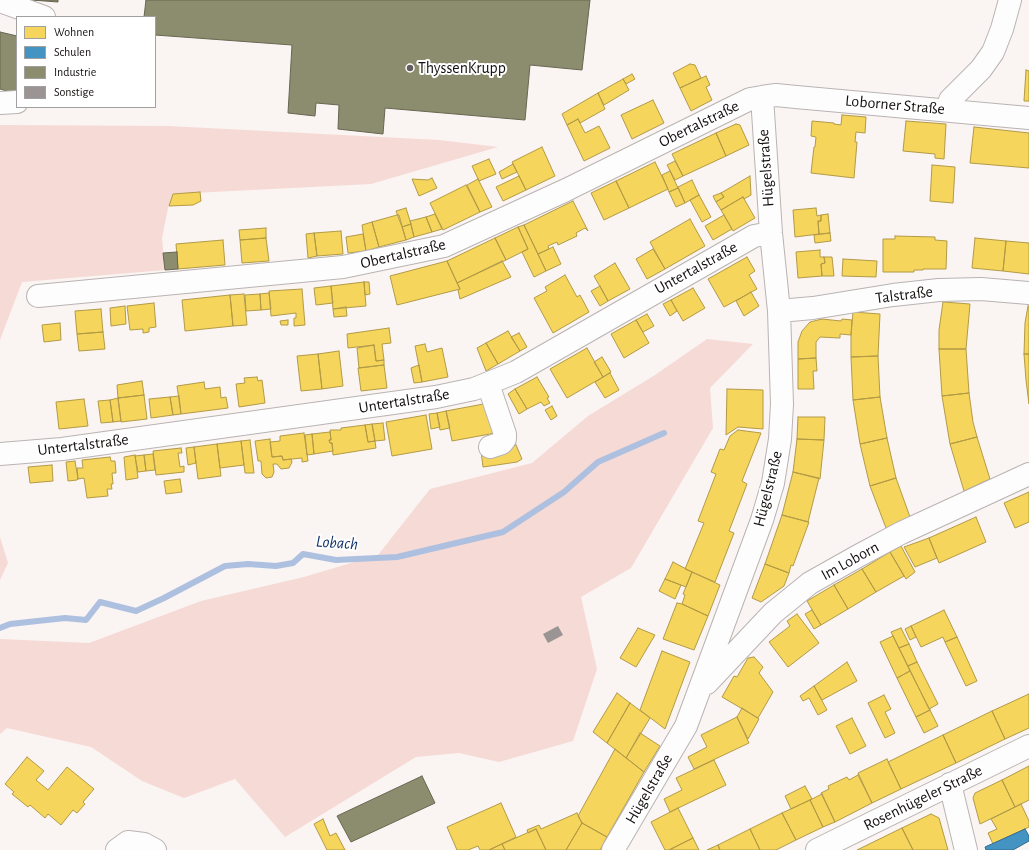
<!DOCTYPE html>
<meta charset="utf-8">
<style>
body{margin:0}
#map{position:relative;width:1029px;height:850px;overflow:hidden;background:#faf4f3;font-family:"Alegreya Sans",sans-serif}
canvas{display:block}
.legend{position:absolute;left:16px;top:16px;width:140px;height:92px;box-sizing:border-box;background:#fff;border:1px solid #a19f9f;margin:0;padding:5px 7px;list-style:none;font-size:12px;color:#130f0e}
.legend li{display:flex;align-items:center;gap:8px;height:20px}
.legend b{width:20px;border:1px solid #a19f9f}
</style>
<div id="map">
<canvas width="1029" height="850"></canvas>
<ul class="legend">
<li><b style="height:11px;background:#f6d55c"></b>Wohnen</li>
<li><b style="height:11px;background:#4393c3"></b>Schulen</li>
<li><b style="height:11px;background:#8c8c6e"></b>Industrie</li>
<li><b style="height:11px;background:#9a9594"></b>Sonstige</li>
</ul>
</div>
<script>
const ctx = document.querySelector('canvas').getContext('2d');
ctx.lineJoin = 'round';
function paint(path, color) {
  ctx.fillStyle = color;
  ctx.fill(path, 'evenodd');
}
function poly(rows) {
  const path = new Path2D();
  for (const r of rows) {
    path.moveTo(r[0], r[1]);
    for (let i = 2; i < r.length; i += 2) path.lineTo(r[i], r[i + 1]);
  }
  return path;
}
function trace(path, color, width, dash) {
  ctx.strokeStyle = color;
  ctx.lineWidth = width;
  ctx.lineCap = dash ? 'butt' : 'round';
  ctx.setLineDash(dash || []);
  ctx.stroke(path);
}
function drawText(font, color, halo, rows, align = 'center') {
  ctx.font = font + ' "Alegreya Sans",sans-serif';
  ctx.lineWidth = 4;
  ctx.setLineDash([]);
  ctx.textBaseline = 'middle';
  ctx.strokeStyle = halo;
  ctx.fillStyle = color;
  for (const [text, x, y, turn = 0] of rows) {
    ctx.save();
    ctx.translate(x, y);
    ctx.rotate((+turn || 0) * Math.PI / 180);
    ctx.textAlign = isNaN(turn) ? turn : align;
    if (halo) ctx.strokeText(text, 0, 0);
    ctx.fillText(text, 0, 0);
    ctx.restore();
  }
}
paint(poly([
 [0,125,168,126,439,140,498,147,371,184,173,194,168,208,162,238,165,270,22,282,0,340],
 [707,339,753,344,710,388,713,428,631,568,581,597,597,669,573,741,499,762,459,753,416,757,285,837,235,779,184,798,142,781,91,747,7,728,0,734,0,639,89,643,201,601,304,577,378,555,430,489,532,463,588,416,655,375],
 [0,537,8,563,0,580]
]), '#f6dad5');
const homes = poly([
 [690,64,695,65,701,78,680,88,673,73,690,64],
 [1026,70,1029,71,1029,101,1024,101,1026,70],
 [632,74,635,79,626,84,623,79,632,74],
 [706,76,710,85,706,87,712,100,691,111,680,88,706,76],
 [623,79,629,90,604,105,598,93,623,79],
 [598,93,605,109,580,123,578,119,567,125,562,114,598,93],
 [653,100,664,123,632,139,621,115,653,100],
 [842,115,866,117,865,133,856,132,855,142,857,142,854,178,811,173,814,147,815,147,816,137,811,136,812,121,834,123,834,124,841,125,842,115],
 [578,119,585,133,599,126,610,148,584,161,567,125,578,119],
 [906,121,946,124,944,159,935,158,935,154,903,151,906,121],
 [736,124,740,125,749,145,726,156,716,133,736,124],
 [974,127,1029,133,1029,168,970,163,974,127],
 [716,133,726,156,683,176,672,154,716,133],
 [542,147,555,176,526,190,512,162,542,147],
 [489,159,496,174,479,181,472,166,489,159],
 [675,161,683,176,675,180,667,165,675,161],
 [655,162,668,189,629,208,616,181,655,162],
 [513,164,517,172,502,179,499,172,513,164],
 [932,165,955,167,953,203,930,201,932,165],
 [670,171,678,188,669,192,662,175,670,171],
 [519,176,526,190,503,201,496,187,519,176],
 [750,176,751,195,744,199,743,197,721,210,716,202,724,197,721,193,750,176],
 [432,178,437,188,419,196,412,179,428,180,432,178],
 [478,179,492,207,480,212,467,185,478,179],
 [692,180,699,195,685,203,678,187,692,180],
 [616,181,629,208,604,220,591,193,616,181],
 [466,185,480,212,443,230,430,203,466,185],
 [678,188,685,203,676,207,669,192,678,188],
 [200,192,201,201,193,205,169,206,173,194,200,192],
 [721,193,724,197,716,202,713,196,721,193],
 [699,195,711,217,702,222,690,200,699,195],
 [743,197,755,218,733,231,721,210,743,197],
 [573,201,588,231,585,228,576,233,577,236,558,245,557,242,548,246,549,249,538,254,524,225,573,201],
 [406,208,411,224,402,227,396,211,406,208],
 [816,208,817,216,821,215,821,221,818,221,819,234,795,237,793,210,816,208],
 [435,214,442,229,432,232,426,217,435,214],
 [828,214,830,233,819,234,818,221,821,221,821,215,828,214],
 [397,215,399,215,406,240,379,247,372,222,397,215],
 [724,215,732,229,713,240,705,226,724,215],
 [426,217,432,232,414,237,410,221,426,217],
 [690,219,705,246,665,269,650,242,690,219],
 [372,222,379,247,366,251,362,225,372,222],
 [411,224,414,237,406,240,402,227,411,224],
 [524,225,546,271,534,277,522,252,528,249,518,227,524,225],
 [518,227,528,249,506,260,495,238,518,227],
 [266,228,266,238,240,240,239,230,266,228],
 [341,231,343,254,317,256,314,233,341,231],
 [314,233,317,256,308,258,306,234,314,233],
 [830,233,831,241,815,243,814,235,830,233],
 [363,234,366,251,348,253,346,237,363,234],
 [895,236,935,237,935,240,947,241,946,269,923,269,923,270,914,270,914,272,883,272,883,239,895,239,895,236],
 [266,238,269,261,242,263,240,240,266,238],
 [495,238,506,260,457,283,447,261,495,238],
 [975,238,1006,241,1003,271,972,268,975,238],
 [223,240,225,265,178,269,176,244,223,240],
 [1006,241,1029,243,1029,274,1003,271,1006,241],
 [553,247,561,264,546,271,538,254,553,247],
 [653,249,665,269,647,279,636,259,653,249],
 [820,250,820,257,824,257,825,263,821,264,822,276,798,278,796,252,820,250],
 [747,257,755,271,749,275,757,289,724,307,708,279,747,257],
 [824,257,832,257,834,276,822,276,821,264,825,263,824,257],
 [843,259,877,261,876,277,842,276,843,259],
 [447,261,460,289,397,305,390,276,447,261],
 [502,261,511,277,460,299,458,290,460,289,457,283,502,261],
 [615,263,630,289,608,301,594,276,615,263],
 [565,275,577,297,580,295,589,312,553,333,534,298,547,291,545,287,565,275],
 [364,282,369,282,370,294,365,295,364,282],
 [364,282,366,306,333,309,331,286,364,282],
 [331,286,333,303,316,305,314,288,331,286],
 [600,286,608,301,600,306,591,291,600,286],
 [693,288,705,308,683,321,671,300,693,288],
 [302,289,305,325,294,326,294,318,296,318,296,313,271,316,269,291,302,289],
 [751,292,759,306,744,316,736,301,751,292],
 [269,293,271,309,261,310,260,294,269,293],
 [244,294,247,325,233,326,230,295,244,294],
 [260,294,261,310,246,311,245,295,260,294],
 [230,295,233,326,185,331,182,300,230,295],
 [671,300,677,311,670,316,663,304,671,300],
 [943,302,970,304,966,349,939,349,939,330,943,302],
 [154,303,156,327,149,328,149,332,143,333,143,329,130,330,127,306,154,303],
 [125,306,126,324,111,326,110,308,125,306],
 [1028,306,1029,306,1029,354,1024,354,1025,323,1028,306],
 [346,307,347,316,334,317,333,309,346,307],
 [101,309,103,332,77,334,75,311,101,309],
 [853,312,880,314,878,356,851,357,851,335,853,312],
 [647,314,654,326,643,332,636,320,647,314],
 [822,319,841,321,842,319,852,320,851,335,840,334,840,338,820,337,816,342,816,358,798,359,798,342,802,331,810,322,822,319],
 [288,320,288,325,281,325,280,321,288,320],
 [636,320,649,343,624,358,611,334,636,320],
 [60,323,61,340,44,342,42,325,60,323],
 [389,328,391,343,382,344,384,360,376,361,374,345,348,348,347,334,389,328],
 [508,331,520,351,498,364,486,343,508,331],
 [103,332,105,349,79,351,77,334,103,332],
 [519,333,527,347,520,351,511,337,519,333],
 [486,343,498,364,486,371,477,348,486,343],
 [425,344,427,352,442,348,448,377,422,382,415,346,425,344],
 [374,345,376,361,384,360,384,365,359,368,357,348,374,345],
 [587,348,603,377,567,398,550,369,587,348],
 [939,349,966,349,969,393,942,396,939,349],
 [339,351,343,386,322,389,318,354,339,351],
 [318,354,322,389,301,391,297,356,318,354],
 [1024,354,1029,354,1029,404,1026,380,1024,354],
 [878,356,880,397,853,400,851,357,878,356],
 [602,357,611,372,603,377,594,362,602,357],
 [816,358,817,371,813,371,814,389,798,389,798,359,816,358],
 [384,365,387,388,361,391,358,368,384,365],
 [419,365,422,382,414,383,411,368,419,365],
 [610,373,619,390,605,398,595,382,610,373],
 [257,377,258,381,262,380,265,403,239,407,236,384,245,383,244,378,257,377],
 [537,377,549,397,547,398,550,403,544,406,541,402,527,409,515,389,537,377],
 [142,381,144,395,118,398,117,385,142,381],
 [204,382,205,389,220,387,221,398,226,397,228,408,181,414,177,386,204,382],
 [515,389,527,409,519,414,508,394,515,389],
 [727,389,763,390,763,429,738,427,726,435,727,389],
 [969,393,973,422,977,437,950,444,942,396,969,393],
 [144,395,147,419,121,422,118,398,144,395],
 [179,396,181,414,173,415,170,397,179,396],
 [170,397,173,415,151,418,149,399,170,397],
 [880,397,887,438,860,444,853,400,880,397],
 [118,398,121,421,113,422,110,400,118,398],
 [84,399,88,426,59,429,56,402,84,399],
 [110,400,113,422,101,423,98,401,110,400],
 [489,403,501,432,452,441,446,411,489,403],
 [552,406,557,416,551,420,545,410,552,406],
 [446,411,450,428,440,430,437,413,446,411],
 [437,413,440,427,431,429,429,414,437,413],
 [426,415,432,449,392,456,386,422,426,415],
 [798,417,825,417,824,440,797,439,798,417],
 [383,423,385,440,375,441,372,424,383,423],
 [372,424,375,441,368,442,365,425,372,424],
 [365,425,368,442,375,441,376,448,333,455,332,443,330,443,329,440,331,440,330,430,341,430,341,428,365,425],
 [738,430,761,433,742,481,747,484,729,531,734,533,715,582,685,569,704,523,698,521,716,474,711,472,720,449,724,450,730,436,738,430],
 [330,432,331,440,329,440,330,443,332,443,333,451,314,454,312,434,330,432],
 [304,433,308,461,302,462,302,458,283,460,282,456,272,457,270,442,280,441,280,436,304,433],
 [312,434,314,454,307,455,305,435,312,434],
 [977,437,990,479,964,491,950,444,977,437],
 [887,438,896,478,870,486,860,444,887,438],
 [270,439,272,457,282,456,283,460,291,459,292,462,289,468,281,469,277,464,273,464,274,472,272,477,266,478,262,474,261,461,258,461,255,441,270,439],
 [797,439,824,440,820,479,793,472,797,439],
 [250,440,254,473,245,473,241,441,250,440],
 [241,441,244,465,220,468,217,444,241,441],
 [217,444,221,476,198,479,194,447,217,444],
 [516,445,522,459,517,462,483,467,481,451,516,445],
 [194,447,196,463,188,465,186,448,194,447],
 [181,448,182,453,178,453,180,467,184,466,184,472,156,475,153,451,181,448],
 [153,454,155,470,146,471,144,455,153,454],
 [135,455,138,478,126,480,124,457,135,455],
 [144,455,146,471,138,472,135,456,144,455],
 [110,457,111,461,115,461,116,473,112,473,113,484,111,484,112,489,107,489,108,496,87,498,84,478,78,479,77,468,83,468,82,460,110,457],
 [75,461,78,479,77,480,68,481,66,462,75,461],
 [52,465,53,481,30,483,28,467,52,465],
 [793,472,819,478,808,522,782,515,793,472],
 [896,478,910,517,886,528,870,486,896,478],
 [180,479,182,492,166,494,164,481,180,479],
 [1029,492,1029,522,1015,528,1004,503,1029,492],
 [782,515,809,522,793,566,791,565,789,573,765,564,782,515],
 [976,517,986,542,939,563,929,538,976,517],
 [929,538,937,558,915,567,904,547,929,538],
 [901,546,915,572,906,579,890,552,901,546],
 [890,552,904,576,876,592,862,569,890,552],
 [673,562,692,572,686,587,665,579,673,562],
 [765,564,789,573,784,586,761,602,752,598,765,564],
 [862,569,876,592,848,609,834,585,862,569],
 [692,572,720,585,708,616,682,604,685,595,683,594,692,572],
 [665,579,681,585,675,599,659,591,665,579],
 [834,585,848,609,821,625,807,601,834,585],
 [677,603,682,604,708,616,694,650,663,639,677,603],
 [812,610,821,625,814,629,805,614,812,610],
 [944,610,957,637,945,642,943,637,921,647,911,626,944,610],
 [797,614,819,643,788,667,769,642,790,626,787,621,797,614],
 [911,626,916,637,910,640,905,629,911,626],
 [638,628,655,635,636,667,620,658,638,628],
 [901,628,909,644,899,648,891,632,901,628],
 [893,636,910,671,897,678,880,642,893,636],
 [957,637,977,681,966,686,945,642,957,637],
 [909,644,917,662,908,666,899,648,909,644],
 [662,651,690,662,665,729,640,710,662,651],
 [754,657,763,667,759,673,773,692,758,718,722,697,734,676,737,677,748,658,754,657],
 [847,662,857,681,822,700,814,686,847,662],
 [917,662,938,704,929,709,908,666,917,662],
 [910,671,930,710,916,717,897,678,910,671],
 [814,686,827,710,818,715,809,698,803,701,800,696,814,686],
 [617,693,630,703,607,743,593,732,617,693],
 [1029,694,1029,728,1005,739,992,711,1029,694],
 [884,695,891,709,885,712,895,733,885,738,868,703,884,695],
 [630,703,650,718,626,758,607,743,630,703],
 [742,708,759,719,748,739,737,717,742,708],
 [930,710,938,726,924,733,916,717,930,710],
 [992,711,1005,739,956,763,943,735,992,711],
 [737,717,749,743,694,769,688,757,707,747,701,735,737,717],
 [852,718,866,746,850,754,836,726,852,718],
 [640,733,660,746,644,772,626,758,640,733],
 [943,735,956,763,901,789,888,762,943,735],
 [615,749,644,772,607,837,582,823,578,816,615,749],
 [27,757,44,771,36,780,48,790,67,767,94,789,83,802,85,804,77,813,73,810,61,825,48,814,45,818,30,805,28,807,12,794,14,792,5,784,27,757],
 [887,759,901,789,872,803,858,773,887,759],
 [714,760,726,785,670,812,664,799,682,790,676,778,714,760],
 [1029,766,1029,800,1015,807,1002,780,1029,766],
 [858,775,872,803,835,822,821,793,829,789,828,786,847,777,849,780,858,775],
 [1002,780,1015,807,980,824,973,798,975,793,1002,780],
 [805,786,812,799,791,809,785,796,805,786],
 [822,794,835,822,823,827,810,800,822,794],
 [810,800,823,827,796,840,782,813,810,800],
 [501,803,516,837,489,850,480,850,478,846,468,850,457,850,447,827,501,803],
 [1021,804,1029,821,1029,827,993,844,988,833,997,829,991,819,1021,804],
 [678,808,693,838,669,850,665,850,651,822,678,808],
 [577,813,582,823,566,850,546,850,536,829,528,833,527,830,539,825,541,829,577,813],
 [782,813,796,840,776,850,760,850,750,829,782,813],
 [931,814,939,818,948,850,913,850,902,828,931,814],
 [323,819,330,836,336,833,345,850,327,850,314,824,323,819],
 [582,823,607,837,600,850,566,850,582,823],
 [902,828,913,850,857,850,902,828],
 [536,829,546,850,505,850,502,844,536,829],
 [750,829,760,850,720,850,718,845,750,829],
 [693,838,699,850,669,850,693,838],
 [502,844,505,850,489,850,502,844],
 [718,845,720,850,707,850,718,845]
]);
paint(homes, '#f6d55c');
trace(homes, '#b29a45', 1);
const schools = poly([
 [1025,829,1029,836,1029,841,1013,850,986,850,985,847,1025,829]
]);
paint(schools, '#4393c3');
trace(schools, '#356b8d', 1);
const industry = poly([
 [32,0,58,0,58,2,32,0],
 [146,0,590,0,582,70,530,65,525,120,385,108,383,134,338,129,339,105,316,103,315,116,288,113,292,45,155,35,155,17,144,17,146,0],
 [0,32,17,36,17,94,0,89,0,32],
 [177,252,178,269,165,270,163,253,177,252],
 [422,776,435,803,351,842,337,816,422,776]
]);
paint(industry, '#8c8c6e');
trace(industry, '#686651', 1);
trace(poly([
 [0,628,10,624,65,618,86,620,100,602,136,611,164,598,225,566,248,564,276,566,293,563,303,554,336,560,397,557,503,532,564,492,598,462,664,433]
]), '#aec0df', 6);
paint(poly([
 [558,626,563,635,548,643,543,634]
]), '#9a9594');
const minor = poly([
 [0,1,44,17],
 [0,103,17,102],
 [948,110,950,100,981,69,993,52,1002,29,1010,0],
 [38,296,343,267,444,246,566,190,750,99,762,97,776,95,796,97,1029,118],
 [779,311,813,308,893,295,939,290,981,289,1029,293],
 [488,384,505,434,505,439,502,443,490,447],
 [0,454,62,449,436,397,474,389,516,372,754,236,771,233],
 [707,683,773,613,810,583,858,556,901,533,1029,474],
 [950,784,966,850],
 [117,850,128,842,144,844,155,850],
 [613,850,686,726,762,520,773,483,780,439,782,404,779,311,771,233,762,97],
 [817,850,1029,746]
]);
trace(minor, '#b9b4b3', 24);
trace(minor, '#fefdfd', 22);
for (const [x, y, r, color] of [
 [410,68,4,"#645f5e"]
]) {
  const dot = new Path2D();
  dot.arc(x, y, r, 0, 2 * Math.PI);
  ctx.fillStyle = color;
  ctx.fill(dot);
  trace(dot, '#fff', 1.5);
}
drawText('16px', '#130f0e', '#fff', [
 ["ThyssenKrupp",418,68]
], 'left');
drawText('16px', '#130f0e', '#fff', [
 ["Loborner Straße",895,105,5],
 ["Obertalstraße",699,124,-26],
 ["Hügelstraße",766,168,-94],
 ["Obertalstraße",403,254,-13],
 ["Untertalstraße",696,268,-29],
 ["Talstraße",904,295,-7],
 ["Untertalstraße",404,401,-9],
 ["Untertalstraße",83,445,-7],
 ["Hügelstraße",768,489,-76],
 ["Im Loborn",850,561,-29],
 ["Hügelstraße",649,789,-60],
 ["Rosenhügeler Straße",923,798,-26]
]);
drawText('italic 17px', '#16366d', '#fff', [
 ["Lobach",337,543,4]
]);
</script>
